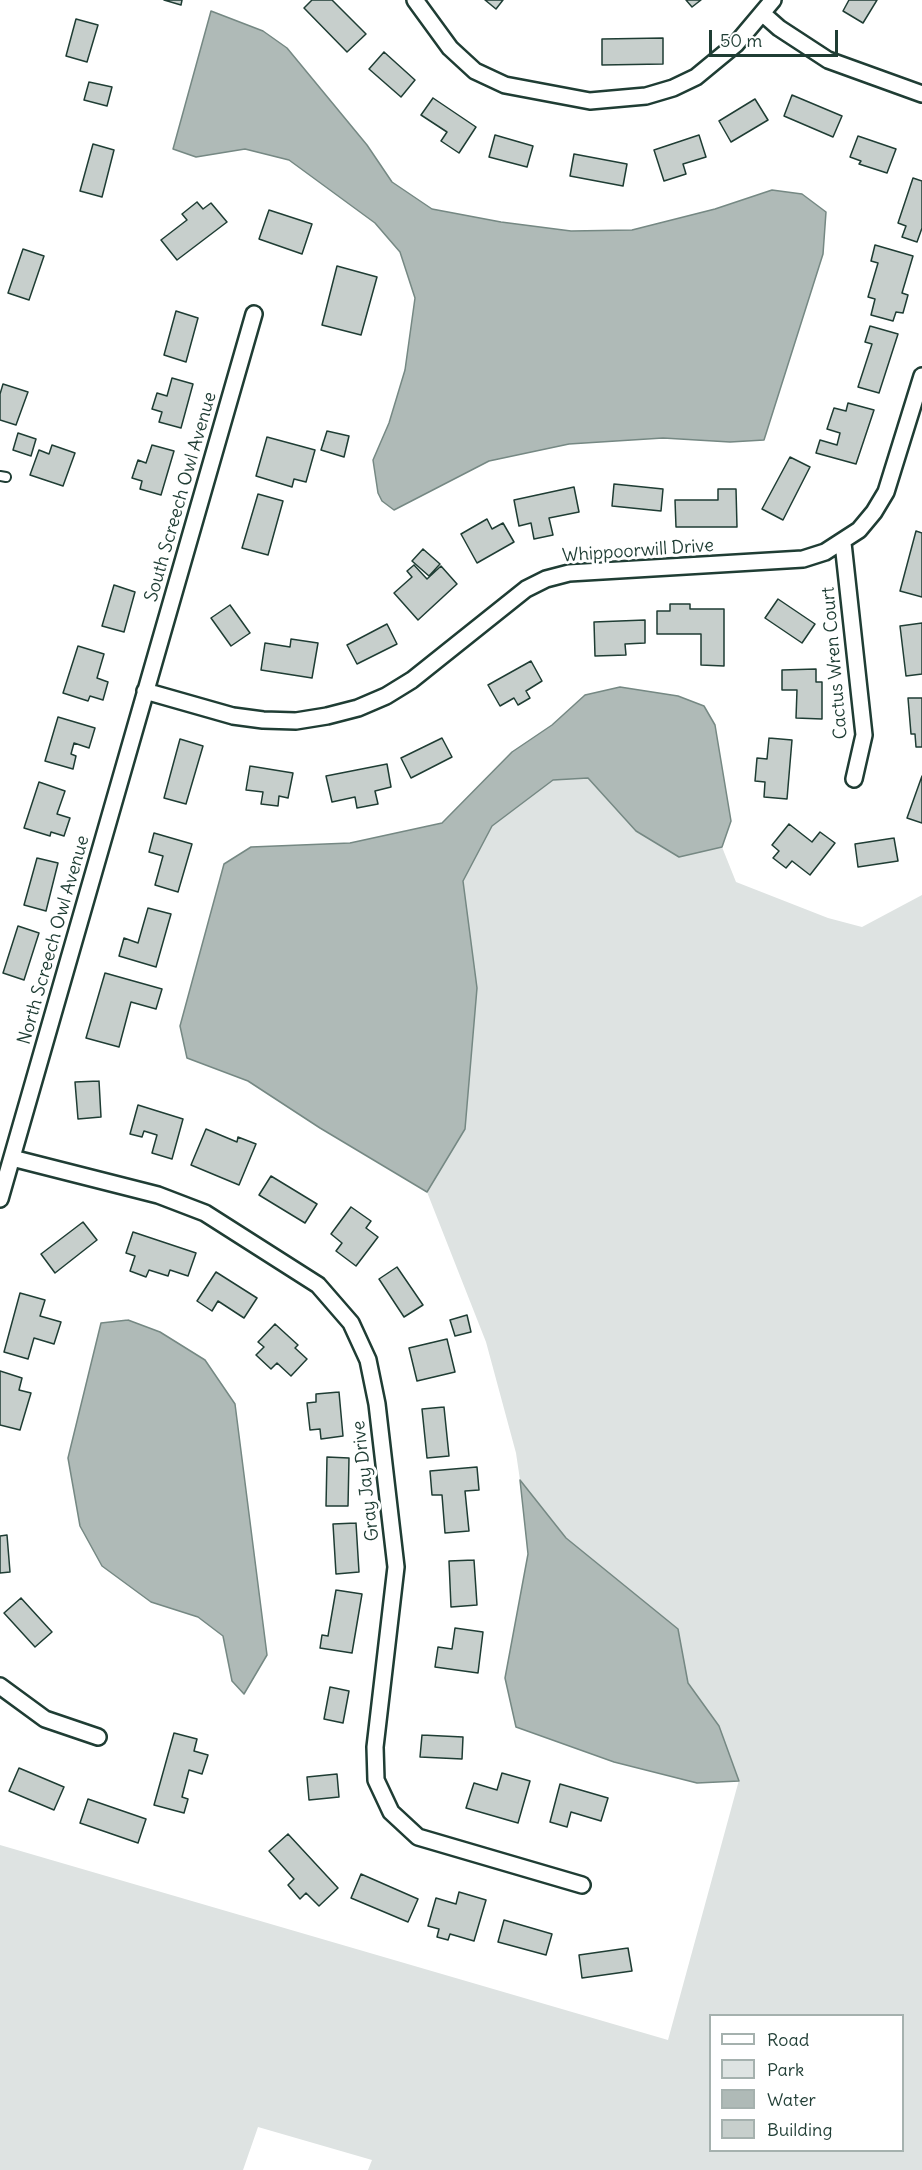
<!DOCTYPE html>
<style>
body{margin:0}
#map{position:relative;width:922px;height:2170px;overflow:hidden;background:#fff;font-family:Delius,sans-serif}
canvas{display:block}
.legend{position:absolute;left:709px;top:2014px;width:195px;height:138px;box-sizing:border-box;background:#fff;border:2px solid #a5b1ae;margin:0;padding:8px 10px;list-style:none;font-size:18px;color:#1f3d34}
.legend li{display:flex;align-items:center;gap:12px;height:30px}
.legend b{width:30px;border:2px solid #a5b1ae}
.scale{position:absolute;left:709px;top:30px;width:129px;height:27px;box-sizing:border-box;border:3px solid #1f3d34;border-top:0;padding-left:8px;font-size:18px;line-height:21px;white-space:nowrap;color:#1f3d34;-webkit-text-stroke:4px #fff;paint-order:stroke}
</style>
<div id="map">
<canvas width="922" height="2170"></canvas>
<ul class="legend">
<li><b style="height:8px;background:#fff"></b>Road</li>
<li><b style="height:16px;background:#dee3e2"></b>Park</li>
<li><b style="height:16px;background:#afbab7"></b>Water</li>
<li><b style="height:16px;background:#c7cfcc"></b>Building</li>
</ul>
<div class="scale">50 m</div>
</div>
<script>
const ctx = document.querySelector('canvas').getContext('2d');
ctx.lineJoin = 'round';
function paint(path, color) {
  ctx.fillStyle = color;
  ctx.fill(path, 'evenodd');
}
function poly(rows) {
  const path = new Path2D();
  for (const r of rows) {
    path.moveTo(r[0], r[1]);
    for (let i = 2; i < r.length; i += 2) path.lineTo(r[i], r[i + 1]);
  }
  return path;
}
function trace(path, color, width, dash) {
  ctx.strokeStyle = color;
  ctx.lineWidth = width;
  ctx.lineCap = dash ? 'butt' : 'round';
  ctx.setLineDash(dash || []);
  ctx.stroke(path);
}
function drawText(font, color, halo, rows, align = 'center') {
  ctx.font = font + ' Delius,sans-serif';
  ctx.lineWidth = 6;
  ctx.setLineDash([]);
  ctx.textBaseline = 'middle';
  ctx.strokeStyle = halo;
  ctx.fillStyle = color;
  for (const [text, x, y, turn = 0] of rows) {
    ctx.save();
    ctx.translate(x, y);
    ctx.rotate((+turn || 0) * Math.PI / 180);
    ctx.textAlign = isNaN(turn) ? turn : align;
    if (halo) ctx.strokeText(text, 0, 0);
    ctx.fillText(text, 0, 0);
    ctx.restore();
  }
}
paint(poly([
 [588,778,636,831,679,857,722,847,736,882,828,918,862,927,922,895,922,2170,368,2170,372,2160,258,2127,243,2170,0,2170,0,1845,668,2040,739,1780,719,1726,688,1683,677,1629,566,1538,520,1480,516,1453,486,1342,427,1192,465,1129,477,988,463,881,492,826,553,780],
 [710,2016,902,2016,902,2150,710,2150]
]), '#dee3e2');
const water = poly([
 [211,11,263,31,287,48,367,145,392,182,432,209,501,222,571,231,632,230,715,209,772,190,802,194,826,212,823,254,764,440,730,442,663,438,569,444,489,461,394,510,382,501,378,493,373,460,389,423,405,370,415,298,400,252,375,223,289,160,245,149,196,157,173,149,211,11],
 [620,687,678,696,704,706,715,725,731,821,722,847,679,857,636,831,588,778,553,780,492,826,463,881,477,988,465,1129,427,1192,320,1128,248,1081,187,1058,180,1026,224,864,251,847,350,843,442,823,512,752,552,725,585,695,620,687],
 [128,1320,160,1332,205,1360,235,1404,267,1655,244,1694,232,1681,223,1636,198,1617,151,1602,102,1566,80,1526,68,1458,101,1323,128,1320],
 [520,1480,566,1538,678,1629,688,1683,719,1726,739,1781,697,1783,614,1762,516,1727,505,1678,528,1554,520,1480]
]);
paint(water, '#afbab7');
trace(water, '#758883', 1.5);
const building = poly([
 [164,0,182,0,181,5,164,0],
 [312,0,332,0,366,34,347,52,304,8,312,0],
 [485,0,503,0,496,9,485,0],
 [686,0,701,0,692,7,686,0],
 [849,0,877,0,863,23,843,11,849,0],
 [76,19,98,25,87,62,66,56,76,19],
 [663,38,663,64,602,65,602,39,663,38],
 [384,52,415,80,401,97,369,69,384,52],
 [89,82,112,87,107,106,84,100,89,82],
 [792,95,842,116,833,137,784,116,792,95],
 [433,98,476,127,459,153,441,141,447,132,421,115,433,98],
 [755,99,768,120,731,142,719,121,755,99],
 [495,135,533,146,527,167,489,157,495,135],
 [699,135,706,157,683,164,686,174,664,181,654,150,699,135],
 [858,136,896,149,887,173,859,164,861,161,850,157,858,136],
 [93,144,114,150,102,197,80,191,93,144],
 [574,154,627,164,623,186,570,176,574,154],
 [913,178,922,181,922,228,917,242,902,237,906,226,898,223,913,178],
 [197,202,203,209,211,203,227,222,177,260,161,240,187,220,182,214,197,202],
 [269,210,312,224,302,254,259,239,269,210],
 [875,245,913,256,902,293,908,295,903,313,896,312,893,321,871,315,875,299,868,297,878,263,871,261,875,245],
 [23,249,44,256,29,300,8,293,23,249],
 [337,266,377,277,361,335,322,325,337,266],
 [176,311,198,318,186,362,164,355,176,311],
 [870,326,898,334,879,393,858,387,872,344,865,342,870,326],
 [172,378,193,384,181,428,159,422,162,412,152,409,157,393,167,396,172,378],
 [3,384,28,392,16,425,0,420,0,394,3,384],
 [848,403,874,410,856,464,816,453,820,440,837,445,840,433,827,429,834,408,846,411,848,403],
 [327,431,349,436,344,457,321,450,327,431],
 [18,433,36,439,31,456,13,450,18,433],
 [267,437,315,450,306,482,294,479,292,487,256,476,267,437],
 [52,445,75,453,63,486,30,475,39,450,49,454,52,445],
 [152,445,174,451,161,495,140,489,142,481,132,478,138,460,146,463,152,445],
 [790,457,810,467,783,520,762,509,790,457],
 [614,484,663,489,661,511,612,506,614,484],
 [574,487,579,512,549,518,553,535,534,539,531,523,519,526,514,500,574,487],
 [718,489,736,489,737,527,676,527,675,500,718,500,718,489],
 [258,494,283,501,268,555,242,548,258,494],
 [487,519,492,529,503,523,514,542,477,563,461,534,487,519],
 [916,531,922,533,922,597,900,591,916,531],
 [423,549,440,564,429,576,412,561,423,549],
 [414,565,427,579,441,566,457,584,418,620,394,593,412,577,407,571,414,565],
 [114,585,135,592,124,632,102,626,114,585],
 [778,599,815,624,802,643,765,618,778,599],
 [670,604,690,604,690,609,724,609,724,666,701,665,701,634,657,634,657,611,670,611,670,604],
 [230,605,250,633,231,646,211,618,230,605],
 [645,620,645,643,625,644,626,655,595,656,594,622,645,620],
 [922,623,922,674,906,676,900,626,922,623],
 [387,624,397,644,357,664,347,645,387,624],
 [291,639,318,643,312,678,261,670,265,643,290,647,291,639],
 [78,646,104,654,97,678,108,682,103,700,90,696,88,701,63,693,78,646],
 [531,661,542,681,526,691,530,698,518,705,514,698,500,706,488,685,531,661],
 [816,669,816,682,822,682,822,719,796,718,797,690,782,690,782,670,816,669],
 [908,698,922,698,922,747,916,747,915,734,911,734,908,698],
 [58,717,95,728,89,748,74,743,71,754,76,756,73,769,45,761,58,717],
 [442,738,452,757,411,778,401,758,442,738],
 [769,738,792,740,787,799,764,797,765,782,755,781,757,758,767,759,769,738],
 [180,739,203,746,186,804,164,798,180,739],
 [387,764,391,787,375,791,378,804,357,808,355,797,332,802,326,776,387,764],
 [250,766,293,773,288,798,279,796,278,806,261,804,263,792,246,790,250,766],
 [922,776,922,823,907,818,922,776],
 [39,782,65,791,57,814,70,818,64,836,51,832,50,836,24,828,39,782],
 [789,824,812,842,820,832,835,843,810,875,792,861,786,868,773,858,779,851,772,845,789,824],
 [154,833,192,844,178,892,155,885,163,856,149,852,154,833],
 [894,838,898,861,858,867,855,844,894,838],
 [37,858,58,863,46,911,24,905,37,858],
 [148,908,171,914,156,967,119,956,124,938,138,943,148,908],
 [18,926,39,933,24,980,3,973,18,926],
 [105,973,162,989,156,1009,131,1002,119,1047,86,1038,105,973],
 [99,1081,101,1117,78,1119,75,1082,99,1081],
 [138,1105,183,1119,172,1159,152,1153,157,1135,144,1131,142,1137,130,1134,138,1105],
 [206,1129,237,1142,238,1137,256,1144,239,1185,191,1165,206,1129],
 [271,1176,317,1204,305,1223,259,1195,271,1176],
 [351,1207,371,1221,366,1228,378,1237,356,1266,336,1251,342,1243,331,1234,351,1207],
 [83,1222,97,1240,55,1273,41,1254,83,1222],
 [133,1232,196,1253,188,1276,170,1270,168,1276,149,1270,146,1277,130,1271,135,1256,126,1253,133,1232],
 [397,1267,423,1305,404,1317,379,1279,397,1267],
 [216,1272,257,1298,244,1318,218,1301,212,1311,197,1301,216,1272],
 [20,1293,45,1300,40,1316,61,1322,54,1344,34,1338,28,1359,4,1352,20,1293],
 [467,1315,471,1332,455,1336,450,1320,467,1315],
 [275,1324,298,1345,295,1348,307,1359,291,1376,277,1363,271,1369,256,1355,264,1347,258,1342,275,1324],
 [447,1339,455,1372,417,1381,409,1348,447,1339],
 [0,1371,22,1378,19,1390,31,1393,20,1430,0,1425,0,1371],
 [339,1392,343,1436,321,1439,320,1429,310,1430,307,1403,316,1402,316,1394,339,1392],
 [444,1407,449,1456,427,1458,422,1409,444,1407],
 [327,1457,349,1458,348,1506,326,1506,327,1457],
 [477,1467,479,1490,465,1491,469,1531,445,1533,442,1495,432,1495,430,1471,477,1467],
 [356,1523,359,1572,336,1574,333,1524,356,1523],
 [7,1535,10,1572,0,1573,0,1536,7,1535],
 [474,1560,477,1605,451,1607,449,1561,474,1560],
 [336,1590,362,1594,352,1653,320,1648,322,1635,328,1636,336,1590],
 [21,1598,52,1632,35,1647,4,1613,21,1598],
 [455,1628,483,1632,478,1673,435,1667,438,1647,452,1649,455,1628],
 [330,1687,349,1691,343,1723,324,1719,330,1687],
 [174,1733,197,1739,194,1751,208,1755,202,1774,189,1770,182,1797,188,1799,184,1813,154,1805,174,1733],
 [422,1735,463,1737,462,1759,420,1757,422,1735],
 [19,1768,64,1787,54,1810,9,1791,19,1768],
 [502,1773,530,1781,518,1823,466,1808,474,1783,497,1790,502,1773],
 [337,1774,339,1797,309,1800,307,1777,337,1774],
 [560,1784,608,1798,601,1821,571,1812,567,1827,550,1822,560,1784],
 [88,1799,146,1819,138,1843,80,1823,88,1799],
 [288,1834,338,1888,319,1906,306,1893,300,1899,288,1885,294,1879,269,1851,288,1834],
 [361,1874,418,1899,408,1922,351,1898,361,1874],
 [459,1892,486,1900,474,1941,450,1934,448,1940,437,1937,439,1929,428,1926,436,1898,456,1904,459,1892],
 [504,1920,552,1934,546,1955,498,1942,504,1920],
 [628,1948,632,1971,582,1978,579,1955,628,1948]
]);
paint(building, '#c7cfcc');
trace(building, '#1f3d34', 1.5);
const service = poly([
 [0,476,6,477]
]);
const minor = poly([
 [415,0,450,48,475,71,505,85,590,101,646,96,673,88,696,77,736,44,773,0],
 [762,13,779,28,828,60,922,94],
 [843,543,864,735,854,779],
 [145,691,233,716,263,720,296,721,327,716,358,708,386,696,412,680,526,589,546,579,569,573,803,559,825,552,859,530,874,512,886,492,922,376],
 [12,1158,158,1195,205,1213,318,1285,351,1323,368,1360,377,1404,396,1567,375,1747,376,1780,391,1812,418,1837,582,1885],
 [0,1199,254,314],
 [0,1686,45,1719,98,1737]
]);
trace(service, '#1f3d34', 12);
trace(minor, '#1f3d34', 20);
trace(service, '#fff', 8);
trace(minor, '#fff', 15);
drawText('18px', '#1f3d34', '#fff', [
 ["South Screech Owl Avenue",181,497,-74],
 ["Whippoorwill Drive",638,551,-4],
 ["Cactus Wren Court",835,663,-95],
 ["North Screech Owl Avenue",54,940,-74],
 ["Gray Jay Drive",366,1481,-97]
]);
</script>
